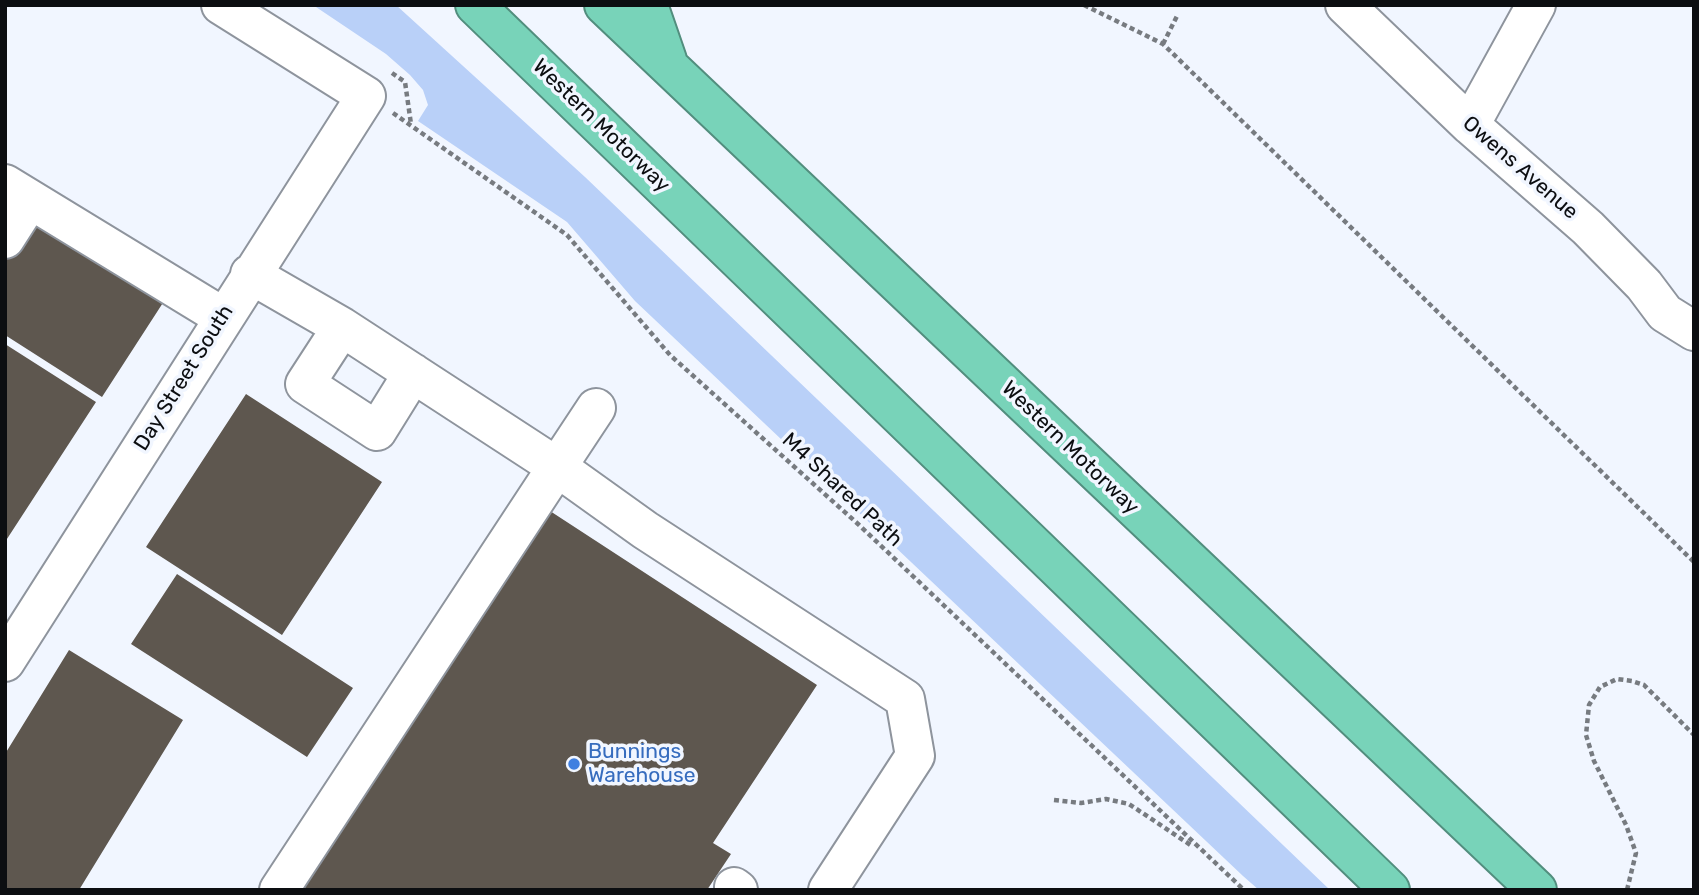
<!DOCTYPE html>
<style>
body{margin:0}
#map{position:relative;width:1699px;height:895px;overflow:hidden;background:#f1f6ff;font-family:Rubik,sans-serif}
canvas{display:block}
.frame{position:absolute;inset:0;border:7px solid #0c0e11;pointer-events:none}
</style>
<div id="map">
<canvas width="1699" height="895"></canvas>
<div class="frame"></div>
</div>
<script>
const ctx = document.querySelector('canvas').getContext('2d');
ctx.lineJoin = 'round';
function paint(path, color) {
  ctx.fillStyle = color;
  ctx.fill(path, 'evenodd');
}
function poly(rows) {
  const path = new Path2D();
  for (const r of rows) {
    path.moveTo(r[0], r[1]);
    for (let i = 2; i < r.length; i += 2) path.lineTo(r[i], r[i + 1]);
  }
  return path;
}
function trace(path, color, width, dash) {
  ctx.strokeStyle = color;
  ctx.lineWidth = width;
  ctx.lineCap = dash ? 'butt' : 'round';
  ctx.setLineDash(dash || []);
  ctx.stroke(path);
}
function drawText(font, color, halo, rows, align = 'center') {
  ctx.font = font + ' Rubik,sans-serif';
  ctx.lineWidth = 7;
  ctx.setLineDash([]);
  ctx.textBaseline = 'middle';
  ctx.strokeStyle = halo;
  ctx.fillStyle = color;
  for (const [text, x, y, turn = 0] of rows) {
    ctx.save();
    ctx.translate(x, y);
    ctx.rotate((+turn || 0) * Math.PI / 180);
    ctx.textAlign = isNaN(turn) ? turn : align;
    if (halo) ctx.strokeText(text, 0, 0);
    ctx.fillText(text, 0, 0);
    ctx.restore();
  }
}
paint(poly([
 [313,5,396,5,585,177,1330,890,1259,890,1243,876,635,301,567,222,418,121,428,105,423,90,410,75,386,54]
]), '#b9d0f8');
paint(poly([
 [35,210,168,295,102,397,5,335,5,256],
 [5,344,96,402,5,542],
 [246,394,382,482,282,635,146,547],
 [550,511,817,685,713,843,731,854,707,890,301,890],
 [177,574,353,688,307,757,131,644],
 [69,650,183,720,79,890,5,890,5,754]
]), '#5e574f');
const minor = poly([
 [1345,5,1470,125,1588,228,1644,285,1665,313,1694,331],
 [1470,125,1536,5],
 [5,184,223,317],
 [5,239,30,200],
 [250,274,342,327,557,467,279,890],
 [342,327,305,384,377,431,413,373],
 [596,408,557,467,645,530,905,699,915,756,828,890],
 [5,662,366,96,221,5],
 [734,887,738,890]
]);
const highway = poly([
 [475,5,1390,890],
 [604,5,1537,890],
 [648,5,667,60]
]);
trace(minor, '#8e949d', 42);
trace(highway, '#528e7e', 42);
trace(poly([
 [1084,5,1163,44,1694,562],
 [1163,44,1178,14],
 [392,73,405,82,411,124],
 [393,113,567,235,670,355,858,524,1244,890],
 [1054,800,1081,803,1106,799,1129,804,1192,846],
 [1627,890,1636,853,1626,825,1594,761,1586,735,1589,705,1600,687,1617,679,1632,681,1644,685,1694,735]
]), '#777b80', 4.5, [5, 3.5]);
trace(minor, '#fff', 38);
trace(highway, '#78d3b9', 38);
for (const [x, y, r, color] of [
 [574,764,7,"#3f7fe0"]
]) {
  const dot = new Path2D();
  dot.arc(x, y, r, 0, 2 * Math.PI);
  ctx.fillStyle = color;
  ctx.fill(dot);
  trace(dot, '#f1f6ff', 2.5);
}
drawText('21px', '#0c0e11', '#f1f6ff', [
 ["Western Motorway",601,126,44],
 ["Owens Avenue",1520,168,41],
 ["Day Street South",184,378,-58],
 ["Western Motorway",1070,448,44],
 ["M4 Shared Path",842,490,43]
]);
drawText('21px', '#366cbe', '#f1f6ff', [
 ["Bunnings",588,752],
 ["Warehouse",588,776]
], 'left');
</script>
